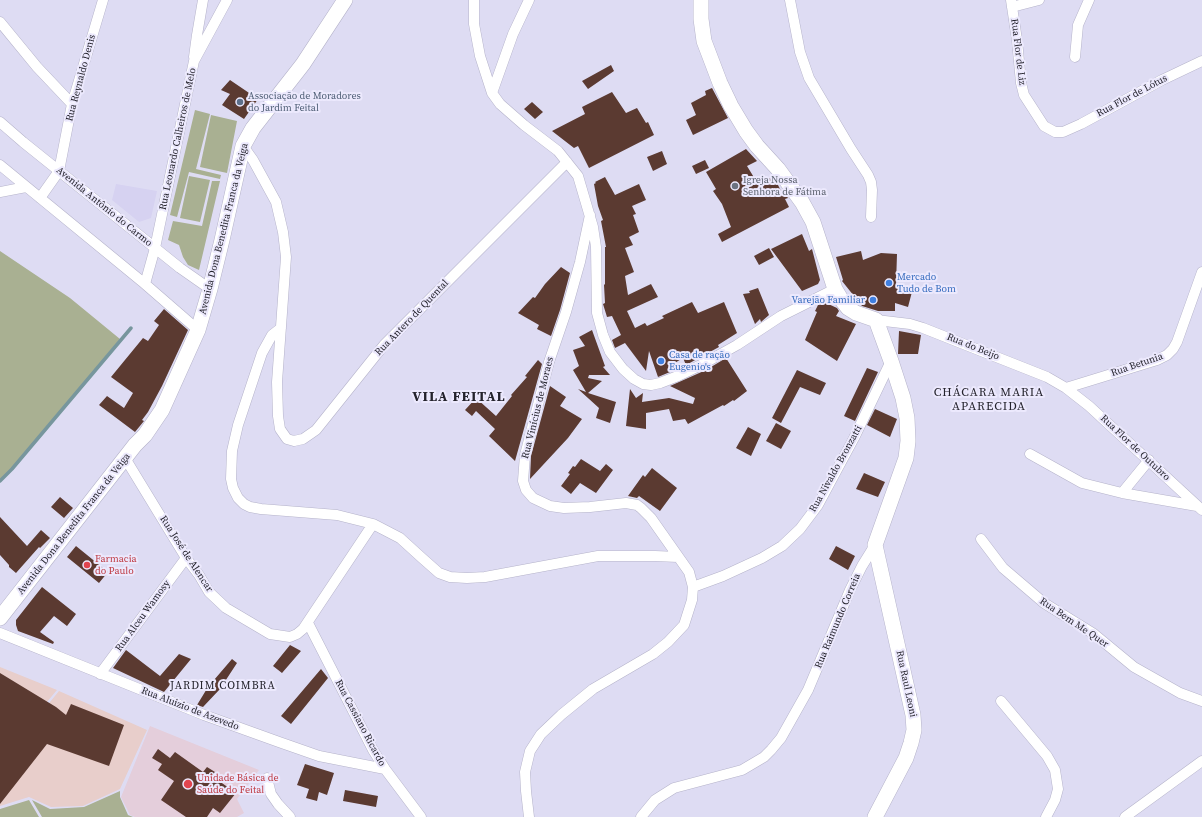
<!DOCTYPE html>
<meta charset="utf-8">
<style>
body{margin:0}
canvas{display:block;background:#dedcf3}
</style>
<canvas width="1202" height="817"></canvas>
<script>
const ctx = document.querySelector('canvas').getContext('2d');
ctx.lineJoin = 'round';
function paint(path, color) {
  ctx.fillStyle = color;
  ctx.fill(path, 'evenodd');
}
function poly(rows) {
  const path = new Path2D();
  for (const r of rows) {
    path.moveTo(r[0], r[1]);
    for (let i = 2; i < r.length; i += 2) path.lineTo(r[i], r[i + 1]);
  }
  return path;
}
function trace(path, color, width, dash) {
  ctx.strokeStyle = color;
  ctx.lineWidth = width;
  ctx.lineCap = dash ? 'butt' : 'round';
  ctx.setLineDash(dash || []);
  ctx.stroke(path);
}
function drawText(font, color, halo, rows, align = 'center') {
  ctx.font = font + ' "Source Serif 4",serif';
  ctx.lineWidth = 4;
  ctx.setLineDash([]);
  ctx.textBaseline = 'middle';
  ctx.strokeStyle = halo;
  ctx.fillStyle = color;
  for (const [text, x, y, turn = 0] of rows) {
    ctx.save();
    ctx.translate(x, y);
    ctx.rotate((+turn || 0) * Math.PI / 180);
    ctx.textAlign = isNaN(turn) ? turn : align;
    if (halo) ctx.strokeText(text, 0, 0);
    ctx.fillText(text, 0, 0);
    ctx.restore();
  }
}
paint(poly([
 [116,184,157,191,151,218,139,222,112,200]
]), '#d6d2f1');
paint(poly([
 [0,667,57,690,0,758],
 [59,691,147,730,120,789,83,806,51,807,29,797,0,806,0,763]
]), '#e8cecb');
paint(poly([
 [150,726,259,770,237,799,244,813,237,817,135,817,130,815,121,797]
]), '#e4cedb');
paint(poly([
 [195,110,210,114,196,169,221,175,220,179,189,172,177,217,170,215],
 [211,115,237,121,227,173,200,167],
 [189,176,210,180,200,222,180,218],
 [212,181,220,181,199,270,188,265,183,257,179,245,168,240,173,221,202,226],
 [0,251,70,298,120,339,12,469,0,481],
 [120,791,120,797,128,815,133,817,42,817,32,800,50,809,84,807],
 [29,800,39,817,0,817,0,809]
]), '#a9b092');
trace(poly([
 [0,481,12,469,131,328]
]), '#77969d', 3.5);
paint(poly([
 [611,65,614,71,588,89,582,81],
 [230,80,258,99,244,119,222,105,230,94,221,90],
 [712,88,728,118,693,135,686,120,696,115,691,103,706,95,705,91],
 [612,92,626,113,637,108,646,123,648,122,654,135,589,168,578,146,574,148,552,131,585,114,582,107],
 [532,102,543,112,535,119,524,109],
 [746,149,757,161,747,166,758,184,770,178,774,184,777,183,781,191,782,190,788,198,785,199,789,207,722,242,718,234,731,227,722,204,713,191,716,189,706,172],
 [662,151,667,164,653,171,647,157],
 [705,160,709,168,696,174,692,166],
 [605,177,615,195,639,184,646,200,632,206,636,214,633,215,639,232,629,237,633,245,625,248,634,272,625,276,628,295,651,284,658,297,627,311,635,328,645,323,647,326,664,318,662,316,692,302,698,313,724,302,737,333,718,345,719,347,686,365,683,358,668,367,670,372,658,377,649,351,646,371,625,343,615,348,612,340,621,335,612,316,607,317,603,304,605,303,604,285,605,284,605,247,606,247,601,221,603,220,598,206,594,184,596,183,595,182],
 [802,234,809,251,812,249,820,280,818,284,802,291,771,249],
 [769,248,774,257,759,265,754,256],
 [861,251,863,260,881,253,897,254,896,285,913,288,908,307,895,303,895,311,878,311,862,306,842,281,843,280,836,257],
 [561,267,570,273,560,310,551,336,537,329,539,325,518,313,533,297,535,298,545,284],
 [758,288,769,315,761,322,760,319,755,324,743,294,750,293,749,291],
 [824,302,837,308,839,311,836,316,856,324,837,361,805,340,817,312,815,311,818,305],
 [164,309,188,330,162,386,148,412,142,420,144,421,135,432,99,405,107,396,124,408,133,393,111,377,143,338,148,341,159,325,154,321],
 [592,330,605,366,603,367,610,375,589,375,588,378,602,381,588,393,616,402,610,423,596,418,599,408,578,389,586,392,573,370,579,366,573,350,585,346,579,337],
 [899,331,921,335,918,354,898,354],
 [726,358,747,391,734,401,733,400,724,406,723,405,688,424,685,419,673,421,669,409,646,413,646,429,626,426,630,389,636,398,643,393,642,402,669,398,693,404,695,398,670,386,706,370],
 [538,360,542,364,515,461,489,436,495,429,476,411,472,416,465,410,476,398,496,416,512,396,511,395,527,377,525,376],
 [867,368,878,372,855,421,844,416],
 [797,370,826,383,820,395,800,387,781,423,772,418],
 [550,386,566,397,560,406,582,419,568,438,530,479,531,456],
 [875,409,897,419,890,437,867,425],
 [776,423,791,431,781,449,766,441],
 [748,427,761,434,751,456,736,448],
 [581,459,600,471,606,464,613,470,596,493,580,483,571,494,561,486,570,474,568,473,573,466,575,467],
 [652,468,677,488,660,511,639,496,637,498,628,496,643,475,645,477],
 [864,473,885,482,878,497,856,489],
 [60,497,73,508,64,518,51,507],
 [0,517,27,546,41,530,50,538,40,548,39,547,16,573,9,567,9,565,0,555],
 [76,546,108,572,99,583,67,557],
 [836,546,855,556,848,570,829,559],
 [42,587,76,614,67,626,54,616,40,632,54,642,53,644,18,631,16,625,16,620],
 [290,645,301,651,282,673,273,666],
 [126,650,160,676,179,654,191,659,164,692,113,668],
 [232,659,237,663,220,689,203,707,197,705,208,687],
 [321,669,328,678,291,724,281,716],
 [0,673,56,707,66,715,71,704,124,725,109,766,47,744,0,804],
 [158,749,170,758,175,752,203,772,207,767,215,772,212,776,236,793,220,813,213,808,207,817,186,817,161,800,174,781,158,770,162,764,152,758],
 [305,764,334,773,327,795,319,792,317,801,306,798,309,789,297,785],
 [345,790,378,796,376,807,343,801]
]), '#5b3a31');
const street = poly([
 [474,0,474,24,480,56,492,93,500,104,524,125,558,151,578,176,593,227,596,247,597,313,603,335,610,352,623,369,634,379,643,384,651,385,660,383,678,376,703,364,737,345,781,316,835,289],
 [790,0,800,52,809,78,851,149,868,175,871,182,872,190,871,217],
 [1011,0,1017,40,1021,83,1024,95,1044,126,1055,132,1063,132,1081,124,1162,80,1202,61],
 [1012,7,1039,0],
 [0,22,37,67,72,104],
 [194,57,197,35,203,0],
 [1075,57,1078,25,1089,0],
 [492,93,513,34,529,0],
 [0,122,23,142,180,268,210,289],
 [243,146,253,160,276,202,283,232,286,257,277,382,278,416,280,429,287,439,294,441,303,439,316,430,384,345,567,162],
 [0,165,145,284,198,330],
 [0,192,26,187],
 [40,198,59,171,72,104,103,0],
 [145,284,155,248,194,61,227,0],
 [876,320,910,324,923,328,1047,377,1066,388,1089,406,1202,510],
 [281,328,272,335,262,353,238,425,232,451,231,479,233,488,238,498,244,504,250,507,261,509,337,515,373,524,400,538,422,558,439,573,450,577,467,578,485,577,598,556,655,556,678,557],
 [1066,388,1157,360,1167,355,1173,349,1177,342,1202,272],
 [1030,454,1082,483,1122,493,1197,506],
 [125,458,186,558,199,575,209,592,226,608,270,634,290,637,297,634,303,629,373,524],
 [1122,493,1149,460],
 [981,539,1003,568,1044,603,1094,634,1134,667,1180,693,1202,701],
 [693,587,723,576,762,558,782,546,800,529,818,505,854,438,891,361],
 [308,623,373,750,385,769,421,817],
 [0,633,204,715,279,742,319,756,385,769],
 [100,674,186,558],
 [1001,701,1047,756,1055,770,1058,789,1055,800,1046,817],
 [267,778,271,794,278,804,290,817],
 [529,817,526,791,525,772,530,751,541,734,561,715,593,689,653,654,668,642,684,625,692,600,693,587,689,572,651,518,641,508,637,505,626,503,590,507,564,508,550,506,533,498,526,490,523,481,525,455,549,362,566,312,580,262,590,215],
 [641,817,655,800,674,788,742,770,764,757,771,750,781,738,808,690,850,590,862,566,875,545],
 [1125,817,1202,761]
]);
const secondary = poly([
 [701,0,701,19,704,41,720,83,731,106,746,131,757,146,778,169,802,202,813,222,835,289,841,299,848,308,856,313,876,320,891,361,903,398,907,418,908,441,906,458,875,545,913,715,914,730,911,743,906,758,875,817],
 [0,618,135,445,145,435,162,410,198,330,210,289,222,240,243,146,253,128,303,64,345,0]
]);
trace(street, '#b5b3ca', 11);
trace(secondary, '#b5b3ca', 16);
trace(street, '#fff', 10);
trace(secondary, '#fff', 15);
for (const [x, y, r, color] of [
 [240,102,4,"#5c6f8a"],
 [735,186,4,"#6b7280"],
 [889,283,4,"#3f7fe0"],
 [873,300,4,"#3f7fe0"],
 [661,361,4,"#3f7fe0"],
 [87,565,4,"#e0444e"],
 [188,784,5,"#e0444e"]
]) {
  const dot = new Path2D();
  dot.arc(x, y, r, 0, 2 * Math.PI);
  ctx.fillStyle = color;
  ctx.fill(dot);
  trace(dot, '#ece9fd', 1.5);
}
drawText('10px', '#24232c', '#ece9fd', [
 ["Rua Flor de Liz",1018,52,83],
 ["Rua Reynaldo Denis",81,78,-75],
 ["Rua Flor de Lótus",1132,96,-28],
 ["Rua Leonardo Calheiros de Melo",178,139,-78],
 ["Avenida Antônio do Carmo",104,207,39],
 ["Avenida Dona Benedita Franca da Veiga",224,229,-76],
 ["Rua Antero de Quental",412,318,-46],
 ["Rua do Beijo",973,347,22],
 ["Rua Betunia",1137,365,-19],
 ["Rua Vinícius de Moraes",538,408,-76],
 ["Rua Flor de Outubro",1135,448,43],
 ["Rua Nivaldo Bronzatti",836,469,-61],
 ["Avenida Dona Benedita Franca da Veiga",74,524,-52],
 ["Rua José de Alencar",186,554,57],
 ["Rua Alceu Wamosy",143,616,-54],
 ["Rua Raimundo Correia",838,621,-67],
 ["Rua Bem Me Quer",1074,623,34],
 ["Rua Raul Leoni",906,684,78],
 ["Rua Aluizio de Azevedo",190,709,21],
 ["Rua Cassiano Ricardo",360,723,62]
]);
drawText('10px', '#4e5e75', '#ece9fd', [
 ["Associação de Moradores",248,96],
 ["do Jardim Feital",248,108]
], 'left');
drawText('10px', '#5b616d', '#ece9fd', [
 ["Igreja Nossa",743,180],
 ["Senhora de Fátima",743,192]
], 'left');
drawText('10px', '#366cbe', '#ece9fd', [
 ["Mercado",897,277],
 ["Tudo de Bom",897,289],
 ["Varejão Familiar",865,300,"right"],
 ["Casa de ração",669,355],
 ["Eugenio's",669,367]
], 'left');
drawText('10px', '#be3a42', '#ece9fd', [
 ["Farmacia",95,559],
 ["do Paulo",95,571],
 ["Unidade Básica de",197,778],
 ["Saúde do Feital",197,790]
], 'left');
ctx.letterSpacing = '1px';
drawText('11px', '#24232c', '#ece9fd', [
 ["JARDIM COIMBRA",223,686]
]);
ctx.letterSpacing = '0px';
ctx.letterSpacing = '1px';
drawText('12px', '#24232c', '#ece9fd', [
 ["CHÁCARA MARIA",989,393],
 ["APARECIDA",989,407]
]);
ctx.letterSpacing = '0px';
ctx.letterSpacing = '1px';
drawText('bold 14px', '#24232c', '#ece9fd', [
 ["VILA FEITAL",459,397]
]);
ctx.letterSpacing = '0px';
</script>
